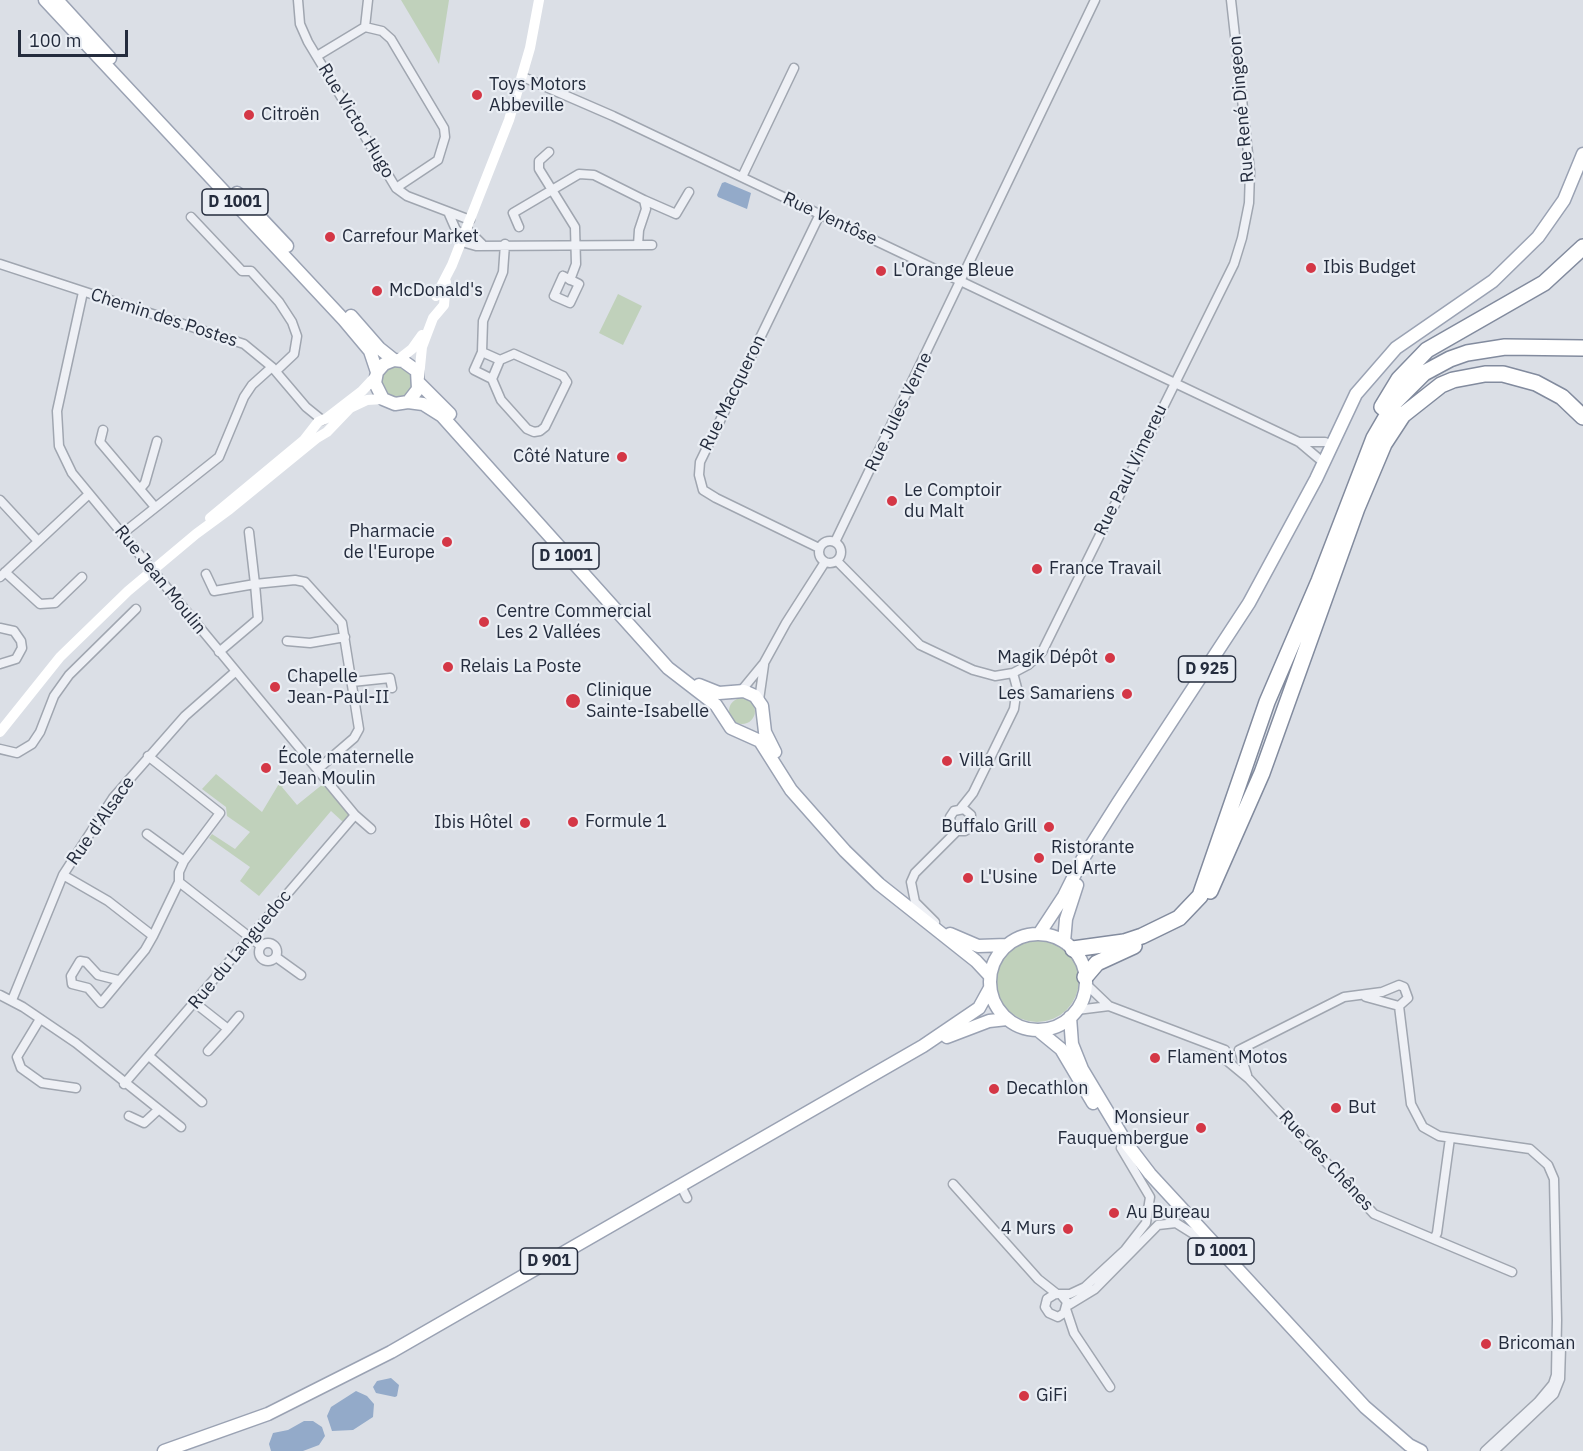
<!DOCTYPE html>
<meta charset="utf-8">
<style>
body{margin:0}
#map{position:relative;width:1583px;height:1451px;overflow:hidden;background:#dbdfe6;font-family:"IBM Plex Sans",sans-serif}
canvas{display:block}
.scale{position:absolute;left:18px;top:30px;width:110px;height:27px;box-sizing:border-box;border:3px solid #242c3d;border-top:0;padding-left:8px;font-size:18px;line-height:21px;white-space:nowrap;color:#242c3d;-webkit-text-stroke:4px #eaeef4;paint-order:stroke}
</style>
<div id="map">
<canvas width="1583" height="1451"></canvas>
<div class="scale">100 m</div>
</div>
<script>
const ctx = document.querySelector('canvas').getContext('2d');
ctx.lineJoin = 'round';
function paint(path, color) {
  ctx.fillStyle = color;
  ctx.fill(path, 'evenodd');
}
function poly(rows) {
  const path = new Path2D();
  for (const r of rows) {
    if (r.length === 3) {
      path.moveTo(r[0] + r[2], r[1]);
      path.arc(r[0], r[1], r[2], 0, 2 * Math.PI);
      continue;
    }
    path.moveTo(r[0], r[1]);
    for (let i = 2; i < r.length; i += 2) path.lineTo(r[i], r[i + 1]);
  }
  return path;
}
function trace(path, color, width, dash) {
  ctx.strokeStyle = color;
  ctx.lineWidth = width;
  ctx.lineCap = dash ? 'butt' : 'round';
  ctx.setLineDash(dash || []);
  ctx.stroke(path);
}
function drawText(font, color, halo, rows, align = 'center') {
  ctx.font = font + ' "IBM Plex Sans",sans-serif';
  ctx.lineWidth = 4.5;
  ctx.setLineDash([]);
  ctx.textBaseline = 'middle';
  ctx.strokeStyle = halo;
  ctx.fillStyle = color;
  for (const [text, x, y, turn = 0] of rows) {
    ctx.save();
    ctx.translate(x, y);
    ctx.rotate((+turn || 0) * Math.PI / 180);
    ctx.textAlign = isNaN(turn) ? turn : align;
    if (halo) ctx.strokeText(text, 0, 0);
    ctx.fillText(text, 0, 0);
    ctx.restore();
  }
}
paint(poly([
 [401,0,449,0,439,64],
 [618,294,642,306,623,345,599,333],
 [397,381,16],
 [742,711,13],
 [216,774,262,812,283,777,290,781,282,787,297,805,323,784,349,815,343,822,331,811,259,896,240,881,250,867,209,838,212,834,235,849,250,832,227,816,226,807,202,789],
 [1037,980,42]
]), '#c0d1bb');
paint(poly([
 [725,182,751,193,747,209,718,197,717,195,722,183],
 [391,1378,399,1385,397,1396,395,1397,376,1393,373,1387,377,1381],
 [356,1391,367,1396,374,1404,373,1417,353,1430,332,1431,327,1416,331,1407],
 [304,1421,313,1421,322,1427,325,1436,319,1445,303,1451,271,1451,269,1444,273,1433,288,1430]
]), '#93aac9');
const street = poly([
 [298,0,300,24,308,42,396,188,407,196,470,220],
 [365,27,368,0],
 [317,56,365,27,382,31,391,39,444,128,445,137,438,160,396,188],
 [523,77,613,116,1299,442,1318,458],
 [549,152,539,161,539,169,575,227,576,264,570,280],
 [742,177,794,68],
 [644,200,676,214,689,192],
 [449,214,456,230,464,235],
 [191,217,242,271,251,271,279,302,292,322,297,336,294,354,276,371],
 [519,227,513,213,579,174,594,175,644,200,646,209,639,230,638,245],
 [467,229,482,244],
 [462,242,476,246,652,245],
 [0,264,244,344,272,367,306,407,322,420],
 [563,276,579,284,570,303,554,296,563,276],
 [83,292,57,411,59,446,72,473,355,815,371,829],
 [482,352,483,321,503,272,505,244],
 [514,354,563,376,567,382,545,427,540,431,534,432,527,429,501,400,492,379,500,360,514,354],
 [492,379,474,370,482,352,500,360],
 [103,430,100,442,155,507],
 [1299,442,1325,442],
 [140,489,145,483,157,441],
 [0,500,38,541],
 [122,534,219,457,244,397,252,385,272,367],
 [830,552,11],
 [835,542,1095,0],
 [819,548,716,498,703,490,699,475,700,462,820,214],
 [837,561,920,645,973,670,995,676,1013,673,1028,665,1042,652,1234,264,1242,238,1249,203,1250,171,1231,0],
 [5,572,40,604,55,603,82,577],
 [206,574,214,591,255,584,249,532],
 [0,577,89,494],
 [0,628,14,631,21,641,22,648,16,659,0,664],
 [287,641,310,643,345,637],
 [219,652,258,619,255,584,295,580,305,582,342,623,359,729,354,738,318,769],
 [352,682,390,678,392,688],
 [741,691,764,663,786,623,825,562],
 [759,700,764,665],
 [0,749,17,753,32,744,40,732,54,696,69,675,136,609],
 [961,808,973,793,1014,709,1017,688,1013,673],
 [147,834,184,861],
 [63,875,108,901,153,936,179,882,179,872,184,861,220,813,148,756],
 [179,882,261,946],
 [935,922,915,902,911,882,915,873,957,831,965,831,971,827,971,815,964,809,954,811,950,817,952,827,957,831],
 [268,952,9],
 [276,957,301,975],
 [118,980,98,975,86,962,80,961,71,976,72,984,88,988,101,1003,145,950,153,936],
 [1086,984,1109,1006,1225,1050],
 [0,995,23,1007,76,1043,181,1127],
 [1366,997,1399,1006],
 [12,1000,63,875,113,798,185,716,235,672],
 [195,1003,228,1029,208,1051],
 [1399,1006,1411,1104,1423,1127,1439,1136,1530,1149,1548,1165,1554,1179,1557,1320,1556,1375,1553,1384,1538,1402,1485,1451],
 [1077,1010,1109,1006],
 [40,1019,17,1057,21,1068,42,1083,76,1088],
 [228,1029,239,1016],
 [1225,1050,1226,1060,1249,1079,1374,1214,1512,1272],
 [1239,1050,1344,997,1382,992,1399,985,1404,987,1408,998,1399,1006],
 [1239,1050,1247,1075],
 [149,1056,202,1102],
 [124,1084,355,815],
 [129,1116,144,1123,158,1110],
 [953,1184,1038,1279,1057,1294],
 [681,1186,687,1198],
 [1434,1239,1437,1233,1450,1138],
 [1062,1296,1067,1302,1064,1313,1058,1317,1049,1313,1045,1307,1047,1299,1055,1294,1070,1294,1085,1287,1125,1250,1146,1223,1150,1197,1121,1148],
 [1067,1306,1095,1289,1158,1225,1176,1223,1200,1238],
 [1066,1309,1074,1333,1110,1387],
 [1494,1451,1554,1394,1560,1379,1561,1347]
]);
const primary = poly([
 [45,0,344,320,370,351,377,372],
 [57,0,110,58],
 [237,193,287,246],
 [351,316,379,348,394,360],
 [419,383,450,414],
 [408,402,418,389,417,371,403,361,394,360,384,364,377,372,375,383,383,399,395,404,408,402,423,404,442,416,668,668,716,705,731,728,760,741,791,790,845,851,879,884,976,961,990,976],
 [699,685,719,693,744,691,755,696,762,706,765,732,775,752],
 [1038,982,48],
 [950,934,978,946,1007,945],
 [1039,934,1064,896,1082,860,1118,803,1249,603,1316,479,1356,394,1396,348,1493,281,1538,237,1564,200,1583,154],
 [1064,942,1066,919,1077,885],
 [1070,1017,1072,1044,1082,1069,1127,1144,1150,1174,1365,1407,1409,1445,1421,1451],
 [1039,1031,1061,1049,1093,1103],
 [947,1037,989,1021,1007,1019],
 [164,1451,268,1414,391,1352,923,1046,979,1008,990,988]
]);
const highway = poly([
 [1382,407,1399,379,1427,350,1544,283,1583,247],
 [1210,891,1262,773,1357,508,1384,444,1403,415,1441,385,1453,380,1485,374,1503,374,1536,383,1562,397,1583,417],
 [1073,949,1124,942,1142,936,1179,918,1200,896,1267,702,1319,581,1374,438,1395,402,1424,373,1450,359,1467,353,1505,347,1583,348],
 [1085,977,1097,963,1134,946]
]);
trace(street, '#a0a6b0', 11);
trace(primary, '#9aa2b3', 15);
trace(highway, '#828b9e', 18);
trace(street, '#eef0f5', 8);
trace(poly([
 [436,296,452,265,509,120,530,48,539,0],
 [398,360,412,349,422,335],
 [419,377,422,347,433,318,444,305,446,282],
 [210,518,304,440,318,422,327,418,362,391,376,376],
 [0,732,60,657,128,591,196,534,230,509,317,438,327,432,350,408,367,400,383,399]
]), '#fff', 10);
trace(primary, '#fff', 12);
trace(highway, '#fff', 15);
for (const [x, y, r, color] of [
 [477,95,6,"#d43746"],
 [249,115,6,"#d43746"],
 [330,237,6,"#d43746"],
 [1311,268,6,"#d43746"],
 [881,271,6,"#d43746"],
 [377,291,6,"#d43746"],
 [622,457,6,"#d43746"],
 [892,501,6,"#d43746"],
 [447,542,6,"#d43746"],
 [1037,569,6,"#d43746"],
 [484,622,6,"#d43746"],
 [1110,658,6,"#d43746"],
 [448,667,6,"#d43746"],
 [275,687,6,"#d43746"],
 [1127,694,6,"#d43746"],
 [573,701,8,"#d43746"],
 [947,761,6,"#d43746"],
 [266,768,6,"#d43746"],
 [573,822,6,"#d43746"],
 [525,823,6,"#d43746"],
 [1049,827,6,"#d43746"],
 [1039,858,6,"#d43746"],
 [968,878,6,"#d43746"],
 [1155,1058,6,"#d43746"],
 [994,1089,6,"#d43746"],
 [1336,1108,6,"#d43746"],
 [1201,1128,6,"#d43746"],
 [1114,1213,6,"#d43746"],
 [1068,1229,6,"#d43746"],
 [1486,1344,6,"#d43746"],
 [1024,1396,6,"#d43746"]
]) {
  const dot = new Path2D();
  dot.arc(x, y, r, 0, 2 * Math.PI);
  ctx.fillStyle = color;
  ctx.fill(dot);
  trace(dot, '#eaeef4', 2);
}
for (const [x, y, w] of [
 [235,202,66],
 [566,556,66],
 [1207,669,57],
 [1221,1251,66],
 [549,1261,57]
]) {
  const box = new Path2D();
  box.roundRect(x - w / 2, y - 13, w, 26, 4.5);
  ctx.fillStyle = '#eaeef4';
  ctx.fill(box);
  trace(box, '#242c3d', 1.5);
}
drawText('bold 16px', '#242c3d', null, [
 ["D 1001",235,202],
 ["D 1001",566,556],
 ["D 925",1207,669],
 ["D 1001",1221,1251],
 ["D 901",549,1261]
]);
drawText('18px', '#242c3d', '#eaeef4', [
 ["Toys Motors",489,85],
 ["Abbeville",489,106],
 ["Citroën",261,115],
 ["Carrefour Market",342,237],
 ["Ibis Budget",1323,268],
 ["L'Orange Bleue",893,271],
 ["McDonald's",389,291],
 ["Côté Nature",610,457,"right"],
 ["Le Comptoir",904,491],
 ["du Malt",904,512],
 ["Pharmacie",435,532,"right"],
 ["de l'Europe",435,553,"right"],
 ["France Travail",1049,569],
 ["Centre Commercial",496,612],
 ["Les 2 Vallées",496,633],
 ["Magik Dépôt",1098,658,"right"],
 ["Relais La Poste",460,667],
 ["Chapelle",287,677],
 ["Jean-Paul-II",287,698],
 ["Clinique",586,691],
 ["Sainte-Isabelle",586,712],
 ["Les Samariens",1115,694,"right"],
 ["École maternelle",278,758],
 ["Jean Moulin",278,779],
 ["Villa Grill",959,761],
 ["Formule 1",585,822],
 ["Ibis Hôtel",513,823,"right"],
 ["Buffalo Grill",1037,827,"right"],
 ["Ristorante",1051,848],
 ["Del Arte",1051,869],
 ["L'Usine",980,878],
 ["Flament Motos",1167,1058],
 ["Decathlon",1006,1089],
 ["But",1348,1108],
 ["Monsieur",1189,1118,"right"],
 ["Fauquembergue",1189,1139,"right"],
 ["Au Bureau",1126,1213],
 ["4 Murs",1056,1229,"right"],
 ["Bricoman",1498,1344],
 ["GiFi",1036,1396]
], 'left');
drawText('18px', '#242c3d', '#eaeef4', [
 ["Rue René Dingeon",1242,109,-95],
 ["Rue Victor Hugo",356,121,59],
 ["Rue Ventôse",830,219,25],
 ["Chemin des Postes",164,318,18],
 ["Rue Macqueron",733,393,-64],
 ["Rue Jules Verne",899,412,-64],
 ["Rue Paul Vimereu",1131,470,-64],
 ["Rue Jean Moulin",160,580,51],
 ["Rue d'Alsace",101,821,-55],
 ["Rue du Languedoc",240,950,-50],
 ["Rue des Chênes",1326,1161,47]
]);
</script>
